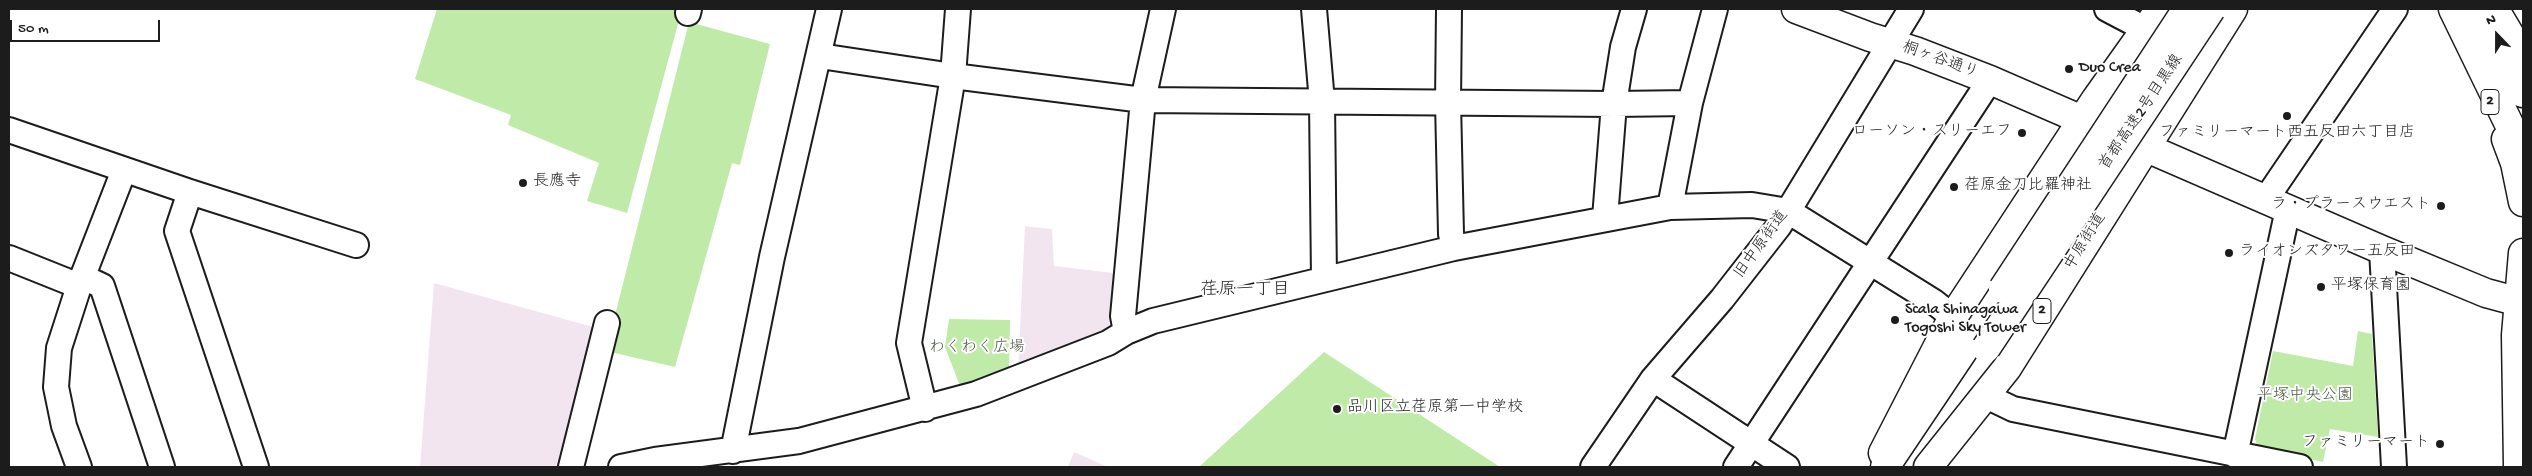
<!DOCTYPE html>
<meta charset="utf-8">
<style>
body{margin:0}
#map{position:relative;width:2532px;height:476px;overflow:hidden;background:#fff;font-family:"Gochi Hand",sans-serif}
canvas{display:block}
.frame{position:absolute;inset:0;border:10px solid #1c1c1c;pointer-events:none}
.north{position:absolute;left:2472px;top:10px;width:50px;height:50px;-webkit-text-stroke:4px #fff;paint-order:stroke;rotate:338deg;font-size:14px;font-weight:700;line-height:20px;text-align:center;color:#1c1c1c}
.north::after{content:'';display:block;margin:auto;width:18px;height:22px;background:#1c1c1c;clip-path:polygon(50% 0,100% 100%,50% 72%,0 100%)}
.scale{position:absolute;left:10px;top:20px;width:150px;height:22px;box-sizing:border-box;border:2px solid #1c1c1c;border-top:0;padding-left:6px;font-size:15px;line-height:18px;white-space:nowrap;color:#1c1c1c;-webkit-text-stroke:4px #fff;paint-order:stroke}
</style>
<div id="map">
<canvas width="2532" height="476"></canvas>
<div class="frame"></div>
<div class="north">N</div>
<div class="scale">50 m</div>
</div>
<script>
const ctx = document.querySelector('canvas').getContext('2d');
ctx.lineJoin = 'round';
function paint(path, color) {
  ctx.fillStyle = color;
  ctx.fill(path, 'evenodd');
}
function poly(rows) {
  const path = new Path2D();
  for (const r of rows) {
    path.moveTo(r[0], r[1]);
    for (let i = 2; i < r.length; i += 2) path.lineTo(r[i], r[i + 1]);
  }
  return path;
}
function trace(path, color, width, dash) {
  ctx.strokeStyle = color;
  ctx.lineWidth = width;
  ctx.lineCap = dash ? 'butt' : 'round';
  ctx.setLineDash(dash || []);
  ctx.stroke(path);
}
function drawText(font, color, halo, rows, align = 'center') {
  ctx.font = font + ' "Gochi Hand","Klee One",sans-serif';
  ctx.lineWidth = 4;
  ctx.setLineDash([]);
  ctx.textBaseline = 'middle';
  ctx.strokeStyle = halo;
  ctx.fillStyle = color;
  for (const [text, x, y, turn = 0] of rows) {
    ctx.save();
    ctx.translate(x, y);
    ctx.rotate((+turn || 0) * Math.PI / 180);
    ctx.textAlign = isNaN(turn) ? turn : align;
    if (halo) ctx.strokeText(text, 0, 0);
    ctx.fillText(text, 0, 0);
    ctx.restore();
  }
}
paint(poly([
 [1025,226,1052,229,1054,266,1114,273,1111,328,1018,371],
 [434,283,593,327,561,467,420,467],
 [1074,452,1108,467,1068,467]
]), '#f2e5f0');
paint(poly([
 [437,9,682,9,627,213,587,201,599,163,508,125,511,115,415,79],
 [689,22,770,44,740,165,732,163,675,367,606,351],
 [949,319,1010,320,1009,368,960,386,945,347],
 [2358,331,2372,334,2378,437,2330,429,2323,462,2258,448,2255,439,2273,351,2353,366],
 [1324,352,1500,467,1199,467]
]), '#c0eaa7');
const street = poly([
 [1314,9,1322,102,1324,279],
 [1449,9,1448,102,1451,234,1454,248],
 [2107,9,2145,29],
 [688,13,689,9],
 [820,56,953,76,1143,100,1614,104,1690,103],
 [9,130,190,192,356,245],
 [190,192,177,231,256,467],
 [2266,199,2395,9],
 [1670,207,1690,103,1715,9],
 [1605,218,1614,104,1623,47,1634,9],
 [2382,250,2394,467],
 [9,258,79,286],
 [83,277,102,286,162,467],
 [1126,332,1123,316,1143,100,1163,9],
 [1653,379,1787,467],
 [1986,396,2013,409,2300,467],
 [925,409,909,343,953,76,958,9],
 [733,451,772,257,829,9],
 [2235,455,2288,209],
 [79,467,64,426,56,387,59,348,79,286,124,170],
 [571,467,607,323],
 [621,467,655,460,799,441,976,394,1108,343,1126,332,1153,321,1454,248,1670,207,1752,205,1788,211,1934,302,1953,317],
 [1593,467,1653,379,1722,299,1779,226,1911,9],
 [1736,467,1990,80]
]);
const secondary = poly([
 [1796,9,1870,37,1915,51,1990,80,2382,250,2486,293,2523,303]
]);
const primary = poly([
 [2495,10,2523,57],
 [2506,139,2515,163,2523,202],
 [1883,453,1953,317,2096,99,2160,9],
 [1928,467,2007,368,2233,9]
]);
const highway = poly([
 [2453,9,2509,124,2523,162],
 [2482,9,2523,93],
 [1885,467,1971,339],
 [2518,467,2516,335,2523,253]
]);
trace(street, '#1c1c1c', 28);
trace(secondary, '#1c1c1c', 31);
trace(primary, '#1c1c1c', 31);
trace(highway, '#1c1c1c', 31);
trace(street, '#fff', 24);
trace(secondary, '#fff', 28);
trace(primary, '#fff', 28);
trace(highway, '#fff', 28);
const highwayBridge = poly([
 [2003,289,2187,9],
 [1986,348,2211,9]
]);
trace(highwayBridge, '#1c1c1c', 31, []);
trace(highwayBridge, '#fff', 28);
for (const [x, y, r, color] of [
 [2069,69,5,"#1c1c1c"],
 [2287,116,5,"#1c1c1c"],
 [2022,133,5,"#1c1c1c"],
 [523,183,5,"#1c1c1c"],
 [1954,187,5,"#1c1c1c"],
 [2441,206,5,"#1c1c1c"],
 [2229,253,5,"#1c1c1c"],
 [2321,287,5,"#1c1c1c"],
 [1895,320,5,"#1c1c1c"],
 [1337,409,5,"#1c1c1c"],
 [2440,444,5,"#1c1c1c"]
]) {
  const dot = new Path2D();
  dot.arc(x, y, r, 0, 2 * Math.PI);
  ctx.fillStyle = color;
  ctx.fill(dot);
  trace(dot, '#fff', 2);
}
for (const [x, y, w] of [
 [2490,102,18],
 [2042,311,18]
]) {
  const box = new Path2D();
  box.roundRect(x - w / 2, y - 12.5, w, 25, 4);
  ctx.fillStyle = '#fff';
  ctx.fill(box);
  trace(box, '#1c1c1c', 1);
}
drawText('bold 15px', '#1c1c1c', null, [
 ["2",2490,102],
 ["2",2042,311]
]);
drawText('16px', '#1c1c1c', '#fff', [
 ["桐ヶ谷通り",1940,61,20],
 ["首都高速2号目黒線",2142,113,-56],
 ["中原街道",2086,242,-58],
 ["旧中原街道",1762,245,-54]
]);
drawText('16px', '#1c1c1c', '#fff', [
 ["Duo Crea",2079,69],
 ["ローソン・スリーエフ",2012,133,"right"],
 ["ファミリーマート西五反田六丁目店",2287,134,"center"],
 ["長應寺",533,183],
 ["荏原金刀比羅神社",1964,187],
 ["ラ・プラースウエスト",2431,206,"right"],
 ["ライオンズタワー五反田",2239,253],
 ["平塚保育園",2331,287],
 ["Scala Shinagawa",1905,311],
 ["Togoshi Sky Tower",1905,329],
 ["品川区立荏原第一中学校",1347,409],
 ["ファミリーマート",2430,444,"right"]
], 'left');
drawText('16px', '#4d5a46', '#fff', [
 ["わくわく広場",977,349],
 ["平塚中央公園",2305,397]
]);
drawText('18px', '#1c1c1c', '#fff', [
 ["荏原一丁目",1245,291]
]);
</script>
